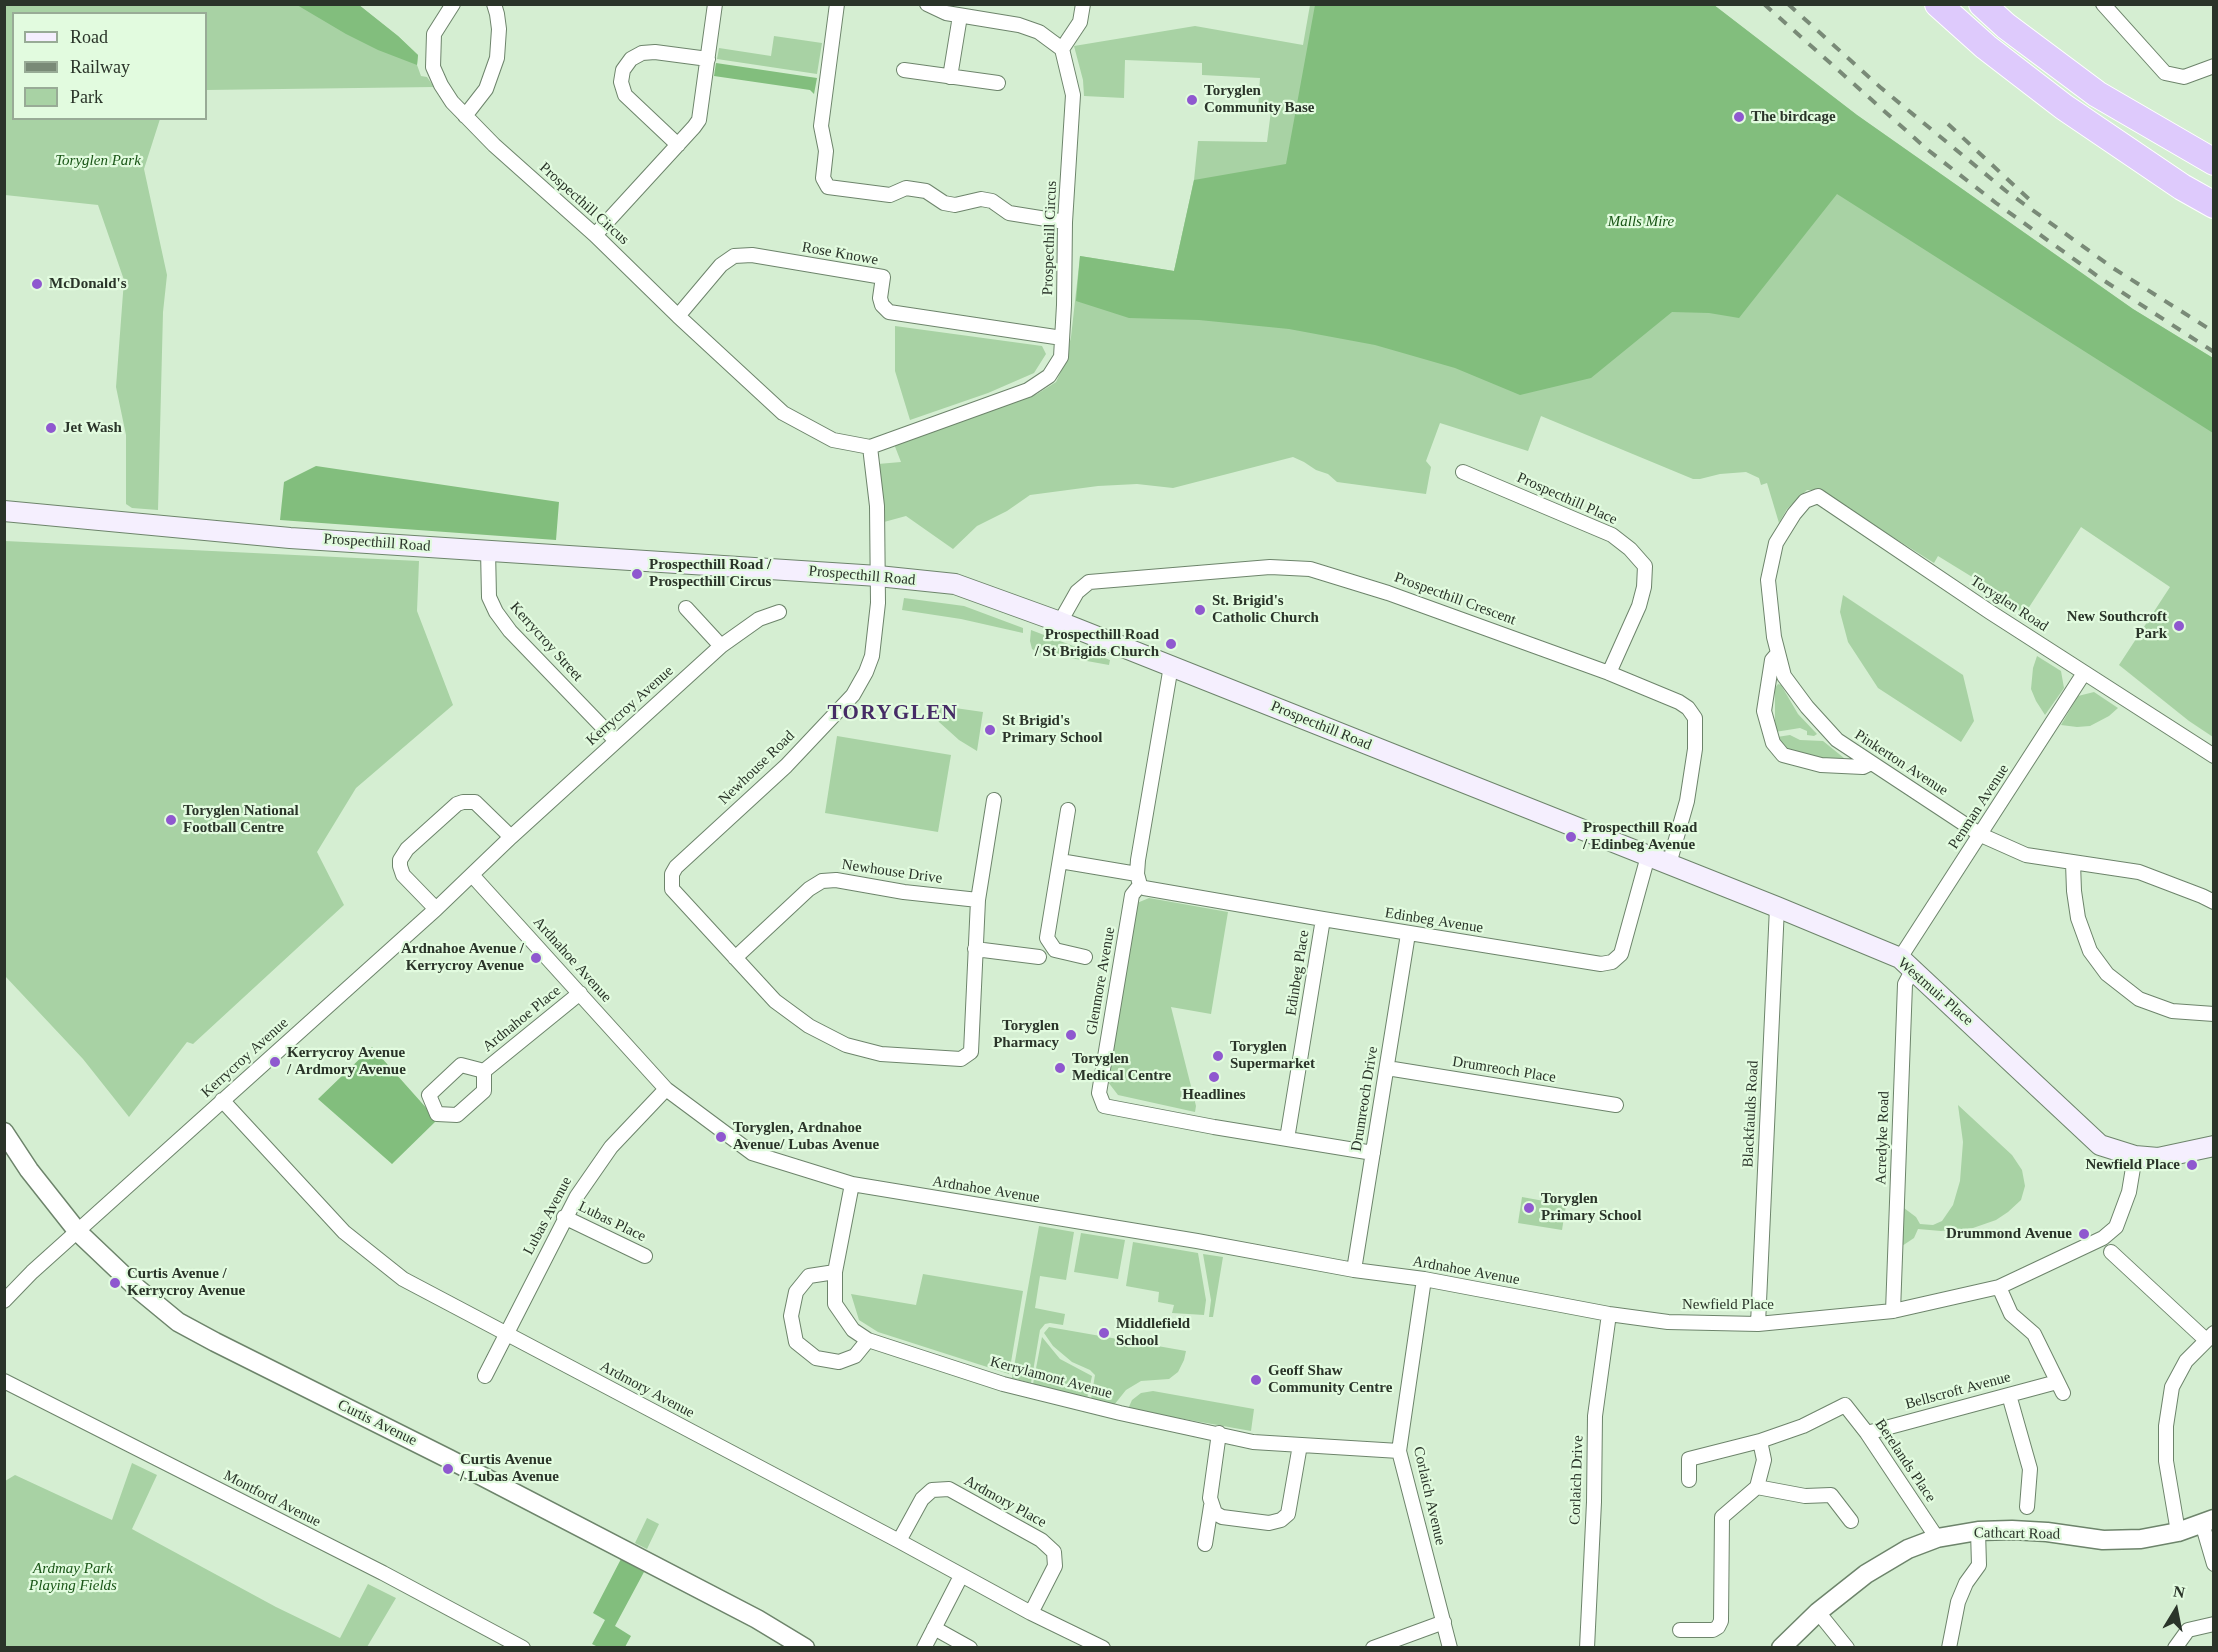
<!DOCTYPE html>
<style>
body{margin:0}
#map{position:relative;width:2218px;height:1652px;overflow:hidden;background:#d5eed2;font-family:Georgia,serif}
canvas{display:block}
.frame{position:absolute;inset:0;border:6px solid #2a3429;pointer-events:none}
.legend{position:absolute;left:12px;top:12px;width:195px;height:108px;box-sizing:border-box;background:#e2fbdf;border:2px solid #98ab96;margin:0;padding:8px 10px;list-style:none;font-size:18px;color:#2a3429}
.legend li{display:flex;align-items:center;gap:12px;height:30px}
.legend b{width:30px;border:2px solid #98ab96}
.north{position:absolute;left:2146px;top:1580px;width:60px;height:60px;-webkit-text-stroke:4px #e2fbdf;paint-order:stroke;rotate:10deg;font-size:16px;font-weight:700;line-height:24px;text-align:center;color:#2a3429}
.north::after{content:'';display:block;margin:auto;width:21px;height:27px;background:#2a3429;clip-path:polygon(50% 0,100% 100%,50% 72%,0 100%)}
</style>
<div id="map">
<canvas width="2218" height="1652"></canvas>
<div class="frame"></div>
<ul class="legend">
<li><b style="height:8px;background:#f5effe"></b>Road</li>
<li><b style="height:8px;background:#798a77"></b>Railway</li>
<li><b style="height:16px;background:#a8d2a4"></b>Park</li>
</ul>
<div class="north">N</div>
</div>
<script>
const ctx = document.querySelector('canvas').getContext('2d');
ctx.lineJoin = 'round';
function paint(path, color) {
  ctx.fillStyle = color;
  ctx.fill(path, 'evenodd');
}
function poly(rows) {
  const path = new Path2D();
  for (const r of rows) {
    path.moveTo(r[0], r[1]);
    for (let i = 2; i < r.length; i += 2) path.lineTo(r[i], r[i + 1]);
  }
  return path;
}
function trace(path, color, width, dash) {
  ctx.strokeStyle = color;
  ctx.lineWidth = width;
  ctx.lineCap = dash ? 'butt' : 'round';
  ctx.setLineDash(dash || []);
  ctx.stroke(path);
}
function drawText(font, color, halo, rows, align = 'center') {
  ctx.font = font + ' Georgia,serif';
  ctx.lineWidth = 4.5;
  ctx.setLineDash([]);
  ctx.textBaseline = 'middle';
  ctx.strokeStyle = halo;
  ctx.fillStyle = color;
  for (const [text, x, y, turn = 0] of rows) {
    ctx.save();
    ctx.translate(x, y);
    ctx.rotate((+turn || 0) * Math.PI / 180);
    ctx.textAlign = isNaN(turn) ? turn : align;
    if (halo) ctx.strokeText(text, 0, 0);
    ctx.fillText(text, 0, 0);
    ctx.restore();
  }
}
paint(poly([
 [5,5,359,5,398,36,418,55,417,65,421,76,427,77,434,87,206,90,206,14,14,14,14,118,160,119,144,169,167,275,163,312,158,510,132,508,126,504,126,435,116,387,124,280,98,205,5,195],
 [1310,5,1714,5,1857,115,2133,309,2213,358,2213,737,2189,721,2119,665,2170,587,2081,527,2024,615,2008,599,1938,556,1934,563,1818,490,1807,490,1787,509,1779,523,1767,483,1761,485,1759,478,1746,472,1720,474,1700,479,1693,479,1541,416,1528,451,1440,423,1426,461,1431,467,1426,494,1337,482,1328,474,1316,470,1304,462,1293,457,1173,488,1137,484,1098,486,1030,495,1007,511,977,526,953,549,906,516,884,522,878,464,901,462,894,444,1037,394,1056,382,1065,363,1071,337,1080,256,1174,271,1194,180,1198,141,1267,142,1271,111,1258,110,1260,78,1202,75,1202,63,1125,60,1124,98,1084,96,1083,80,1074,46,1195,26,1303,45],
 [774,36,822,43,817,74,717,59,719,48,771,56],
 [895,326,1042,346,1046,354,1034,373,988,393,910,420,895,371],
 [5,541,419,561,417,611,453,705,356,788,317,852,344,905,193,1044,187,1042,129,1117,83,1059,5,976],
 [1843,595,1963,675,1974,721,1961,742,1878,688,1848,642,1840,612],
 [904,598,964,606,1023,628,1023,633,961,619,902,610],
 [1031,630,1110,660,1109,665,1037,652,1032,649,1030,641],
 [2037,656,2061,671,2064,688,2045,715,2036,701,2031,689,2033,668],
 [1778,684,1781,685,1798,714,1817,734,1814,736,1807,735,1807,731,1800,728,1775,732,1775,688],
 [2094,692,2118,708,2109,716,2090,726,2077,727,2061,725,2078,696],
 [927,704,983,712,977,751,959,740,939,722,929,710],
 [1790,735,1800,740,1823,741,1844,758,1842,761,1795,755,1784,748,1777,737],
 [837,736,951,755,938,832,825,813],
 [1149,898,1228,912,1211,1014,1171,1007,1196,1106,1195,1112,1118,1095,1108,1082,1115,1026,1137,903],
 [1958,1105,2012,1155,2022,1170,2025,1186,2021,1200,2008,1212,1996,1220,1973,1228,1941,1231,1918,1229,1914,1238,1902,1246,1904,1208,1916,1217,1920,1224,1933,1225,1942,1221,1953,1205,1960,1181,1963,1142],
 [1522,1197,1566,1205,1562,1230,1518,1223],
 [1039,1226,1074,1232,1066,1280,1040,1276,1035,1308,1065,1314,1063,1325,1050,1323,1045,1324,1040,1330,1031,1383,1012,1378],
 [1081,1233,1125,1240,1118,1279,1074,1272],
 [1133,1242,1198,1253,1206,1300,1204,1315,1172,1313,1174,1305,1158,1302,1159,1292,1126,1286],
 [1203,1254,1223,1257,1213,1317,1209,1317,1211,1300],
 [923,1274,1023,1291,1009,1374,878,1332,859,1320,851,1294,916,1305],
 [1049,1327,1186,1351,1184,1360,1178,1372,1169,1379,1141,1381,1126,1390,1114,1405,1091,1399,1095,1375,1090,1370,1072,1362,1053,1346,1044,1333],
 [1042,1337,1060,1359,1092,1376,1087,1399,1033,1384],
 [1153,1391,1254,1409,1251,1431,1128,1409,1132,1400,1141,1393],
 [132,1463,157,1475,132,1529,276,1607,340,1638,368,1584,396,1598,367,1647,5,1647,5,1481,15,1475,112,1520],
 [647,1518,659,1524,647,1549,635,1543]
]), '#a8d2a4');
paint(poly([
 [297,5,359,5,398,36,418,55,417,65,378,50,346,34],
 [1315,5,1714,5,1857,115,2133,309,2213,358,2213,433,1837,194,1739,318,1709,313,1672,312,1591,378,1520,395,1455,368,1375,345,1289,329,1199,320,1129,318,1076,301,1080,256,1174,271,1194,180,1286,164],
 [716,63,817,78,814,94,810,90,714,76],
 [316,466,559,502,556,540,280,520,284,482],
 [372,1047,437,1120,392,1164,318,1099],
 [621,1559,644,1572,615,1626,631,1636,625,1647,598,1647,592,1644,605,1620,593,1613]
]), '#82be7d');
const minor = poly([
 [453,4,434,34,433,67,441,85,452,102,494,145,595,235,678,316,783,413,833,440,870,447,1028,390,1049,376,1061,357,1064,305,1065,222,1073,95,1062,49,1039,32,1019,25,946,13,927,4],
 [837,4,821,126,826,151,823,178,828,187,890,195,906,188,926,191,944,203,955,205,981,199,992,201,1009,213,1065,222],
 [2103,4,2165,73,2184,77,2214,66],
 [1062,49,1080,22,1083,4],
 [904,70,998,83],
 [950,77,960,16],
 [465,116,486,89,497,58,499,29,497,14,494,4],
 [678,145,625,95,621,82,623,70,631,59,642,53,655,52,708,59],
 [595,235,694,127,699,120,715,4],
 [678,316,721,265,734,256,752,255,883,277,880,298,882,305,889,312,1062,338],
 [870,447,877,506,878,603,872,656,866,672,853,695,786,766,676,867,672,874,672,889,775,1001,809,1026,846,1045,881,1054,961,1059,971,1052,978,900,994,800],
 [1463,472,1612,535,1630,549,1645,566,1644,587,1639,606,1609,673],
 [488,550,489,597,496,612,510,631,616,741],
 [686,608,721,646],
 [1060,622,1077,592,1089,582,1270,567,1310,569,1388,593,1609,673,1679,702,1688,708,1695,718,1695,749,1687,801,1669,864],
 [1778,653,1772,660,1764,711,1773,743,1783,755,1821,765,1863,767,1871,763],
 [2214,756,1990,612,1818,496,1805,501,1794,514,1776,543,1768,580,1774,637,1784,676,1807,707,1837,740,1981,835,2026,855,2139,872,2202,896,2214,902],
 [1068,810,1047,938,1055,950,1085,957],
 [1060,861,1137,874],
 [2073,863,2074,891,2078,918,2090,951,2107,974,2139,999,2172,1011,2214,1014],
 [472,875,666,1089,752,1153,852,1184,1197,1241,1354,1270,1424,1279,1609,1314,1668,1322,1758,1324,1893,1311,1999,1287,2103,1238,2116,1227,2129,1192,2135,1156],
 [1140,885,1144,888,1323,919,1601,964,1612,962,1621,954,1648,856],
 [1140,885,1132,895,1099,1093,1104,1106,1214,1127,1373,1153],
 [1140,885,1137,874,1138,860,1171,666],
 [436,909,403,875,400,866,400,860,407,849,457,804,463,802,475,802,511,837],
 [975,949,1039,957],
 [735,958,809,889,822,881,836,880,904,892,978,900],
 [1900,958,2084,673],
 [1387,1068,1616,1105],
 [484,1071,461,1065,429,1095,437,1114,457,1115,484,1091,484,1071,580,993],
 [222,1100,344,1232,403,1279,899,1541,1031,1613,1103,1648],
 [1287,1139,1323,919],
 [852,1184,835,1272,835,1304,853,1330,868,1340,1003,1384,1120,1413,1253,1442,1399,1451],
 [564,1217,645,1256],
 [2111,1252,2206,1340],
 [1354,1270,1408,934],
 [835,1272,809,1276,796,1292,791,1316,796,1342,816,1358,839,1362,855,1356,868,1340],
 [1424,1279,1399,1451,1450,1648],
 [1999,1287,2011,1314,2034,1334,2063,1393],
 [4,1301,32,1272,436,909,511,837,721,646,759,619,779,612],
 [1893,1311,1905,984,1913,969],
 [1758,1324,1777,907],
 [485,1376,577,1196,611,1147,666,1089],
 [4,1381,383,1573,523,1648],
 [2009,1395,2030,1469,2027,1507],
 [1219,1433,1210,1498,1215,1513,1222,1517,1269,1523,1281,1520,1288,1514,1300,1445],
 [1867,1433,2057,1382],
 [1689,1480,1689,1459,1760,1441],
 [1757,1487,1805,1496,1831,1495,1851,1521],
 [2202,1523,2214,1564],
 [2178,1532,2166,1461,2166,1426,2172,1387,2186,1361,2214,1333],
 [899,1541,922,1499,932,1490,949,1489,1041,1540,1054,1552,1055,1566,1031,1613],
 [1205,1544,1211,1506],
 [1818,1612,1847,1648],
 [934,1628,970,1648],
 [1680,1630,1713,1630,1718,1627,1721,1621,1722,1517,1757,1487,1764,1460,1760,1441,1803,1426,1845,1405,1867,1433,1937,1538],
 [924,1648,961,1576],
 [1373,1648,1444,1622],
 [1587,1648,1594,1502,1595,1416,1609,1314],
 [1949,1648,1958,1602,1966,1583,1979,1565,1978,1531],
 [2175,1648,2188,1630,2214,1624]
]);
const tertiary = poly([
 [4,1132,29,1170,78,1232,138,1289,178,1322,215,1342,449,1459,757,1619,805,1648],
 [1781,1648,1818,1612,1866,1574,1908,1549,1937,1538,1978,1531,2012,1530,2047,1532,2103,1540,2141,1539,2178,1532,2214,1519]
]);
const secondary = poly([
 [4,511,290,538,878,576,955,584,1060,622,1777,907,1900,958,2100,1145,2135,1156,2158,1158,2214,1146]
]);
const motorway = poly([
 [1938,4,1986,47,2064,107,2182,187,2214,205],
 [1982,4,2006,26,2097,94,2214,162]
]);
trace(minor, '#6d846b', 16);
trace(tertiary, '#6d846b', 21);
trace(secondary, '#6d846b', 22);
trace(motorway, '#fff', 28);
trace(minor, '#fff', 14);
trace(tertiary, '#fff', 18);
trace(secondary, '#f5effe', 20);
trace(motorway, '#decafc', 26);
trace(poly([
 [1764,4,1928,150,1996,203,2103,280,2214,352],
 [1788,4,1880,87,2006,191,2113,268,2214,332],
 [1948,124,2031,201]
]), '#798a77', 4, [10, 10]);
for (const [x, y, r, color] of [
 [1192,100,6,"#8f58cf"],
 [1739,117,6,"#8f58cf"],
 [37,284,6,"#8f58cf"],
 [51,428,6,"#8f58cf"],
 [637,574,6,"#8f58cf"],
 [1200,610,6,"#8f58cf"],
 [2179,626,6,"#8f58cf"],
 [1171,644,6,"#8f58cf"],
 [990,730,6,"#8f58cf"],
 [171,820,6,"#8f58cf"],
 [1571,837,6,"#8f58cf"],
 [536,958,6,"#8f58cf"],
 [1071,1035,6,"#8f58cf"],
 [1218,1056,6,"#8f58cf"],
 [275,1062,6,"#8f58cf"],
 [1060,1068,6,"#8f58cf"],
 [1214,1077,6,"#8f58cf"],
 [721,1137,6,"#8f58cf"],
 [2192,1165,6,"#8f58cf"],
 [1529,1208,6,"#8f58cf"],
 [2084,1234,6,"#8f58cf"],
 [115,1283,6,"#8f58cf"],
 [1104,1333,6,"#8f58cf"],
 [1256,1380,6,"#8f58cf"],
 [448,1469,6,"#8f58cf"]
]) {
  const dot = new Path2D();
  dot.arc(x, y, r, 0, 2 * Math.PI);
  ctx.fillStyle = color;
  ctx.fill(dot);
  trace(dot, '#e2fbdf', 2);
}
drawText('bold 15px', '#2a3429', '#e2fbdf', [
 ["Toryglen",1204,91],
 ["Community Base",1204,108],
 ["The birdcage",1751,117],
 ["McDonald's",49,284],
 ["Jet Wash",63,428],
 ["Prospecthill Road /",649,565],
 ["Prospecthill Circus",649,582],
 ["St. Brigid's",1212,601],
 ["Catholic Church",1212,618],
 ["New Southcroft",2167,617,"right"],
 ["Park",2167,634,"right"],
 ["Prospecthill Road",1159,635,"right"],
 ["/ St Brigids Church",1159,652,"right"],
 ["St Brigid's",1002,721],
 ["Primary School",1002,738],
 ["Toryglen National",183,811],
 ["Football Centre",183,828],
 ["Prospecthill Road",1583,828],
 ["/ Edinbeg Avenue",1583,845],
 ["Ardnahoe Avenue /",524,949,"right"],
 ["Kerrycroy Avenue",524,966,"right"],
 ["Toryglen",1059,1026,"right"],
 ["Pharmacy",1059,1043,"right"],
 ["Toryglen",1230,1047],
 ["Supermarket",1230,1064],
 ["Kerrycroy Avenue",287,1053],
 ["/ Ardmory Avenue",287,1070],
 ["Toryglen",1072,1059],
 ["Medical Centre",1072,1076],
 ["Headlines",1214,1095,"center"],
 ["Toryglen, Ardnahoe",733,1128],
 ["Avenue/ Lubas Avenue",733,1145],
 ["Newfield Place",2180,1165,"right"],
 ["Toryglen",1541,1199],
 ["Primary School",1541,1216],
 ["Drummond Avenue",2072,1234,"right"],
 ["Curtis Avenue /",127,1274],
 ["Kerrycroy Avenue",127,1291],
 ["Middlefield",1116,1324],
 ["School",1116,1341],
 ["Geoff Shaw",1268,1371],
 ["Community Centre",1268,1388],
 ["Curtis Avenue",460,1460],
 ["/ Lubas Avenue",460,1477]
], 'left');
drawText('italic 15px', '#195516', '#e2fbdf', [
 ["Toryglen Park",98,161],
 ["Malls Mire",1641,222],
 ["Ardmay Park",73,1569],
 ["Playing Fields",73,1586]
]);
drawText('15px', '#2a3429', '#e2fbdf', [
 ["Prospecthill Circus",584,204,42],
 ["Prospecthill Circus",1050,238,-88],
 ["Rose Knowe",840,254,10],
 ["Prospecthill Place",1567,499,24],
 ["Prospecthill Road",377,543,4],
 ["Prospecthill Road",862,576,5],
 ["Prospecthill Crescent",1455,599,20],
 ["Toryglen Road",2009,604,33],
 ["Kerrycroy Street",546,642,48],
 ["Kerrycroy Avenue",630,706,-42],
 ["Prospecthill Road",1321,726,22],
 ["Pinkerton Avenue",1901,763,33],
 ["Newhouse Road",757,768,-44],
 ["Penman Avenue",1979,807,-57],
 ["Newhouse Drive",892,872,8],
 ["Edinbeg Avenue",1434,921,9],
 ["Ardnahoe Avenue",572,960,48],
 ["Edinbeg Place",1298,973,-81],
 ["Glenmore Avenue",1101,981,-80],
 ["Westmuir Place",1935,992,41],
 ["Ardnahoe Place",522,1019,-39],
 ["Kerrycroy Avenue",245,1058,-42],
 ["Drumreoch Place",1504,1070,9],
 ["Drumreoch Drive",1365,1099,-81],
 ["Blackfaulds Road",1751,1114,-87],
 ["Acredyke Road",1883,1138,-88],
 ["Ardnahoe Avenue",986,1190,9],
 ["Lubas Avenue",548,1216,-62],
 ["Lubas Place",612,1222,26],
 ["Ardnahoe Avenue",1466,1271,10],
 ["Newfield Place",1728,1305],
 ["Kerrylamont Avenue",1051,1378,15],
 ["Ardmory Avenue",647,1390,28],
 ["Bellscroft Avenue",1958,1391,-15],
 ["Curtis Avenue",377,1423,26],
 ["Berelands Place",1905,1461,56],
 ["Corlaich Drive",1577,1480,-88],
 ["Corlaich Avenue",1429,1496,77],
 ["Montford Avenue",272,1499,27],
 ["Ardmory Place",1005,1502,29],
 ["Cathcart Road",2017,1534,1]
]);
ctx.letterSpacing = '1.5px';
drawText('bold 21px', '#462c66', '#e2fbdf', [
 ["TORYGLEN",893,714]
]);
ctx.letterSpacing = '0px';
</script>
